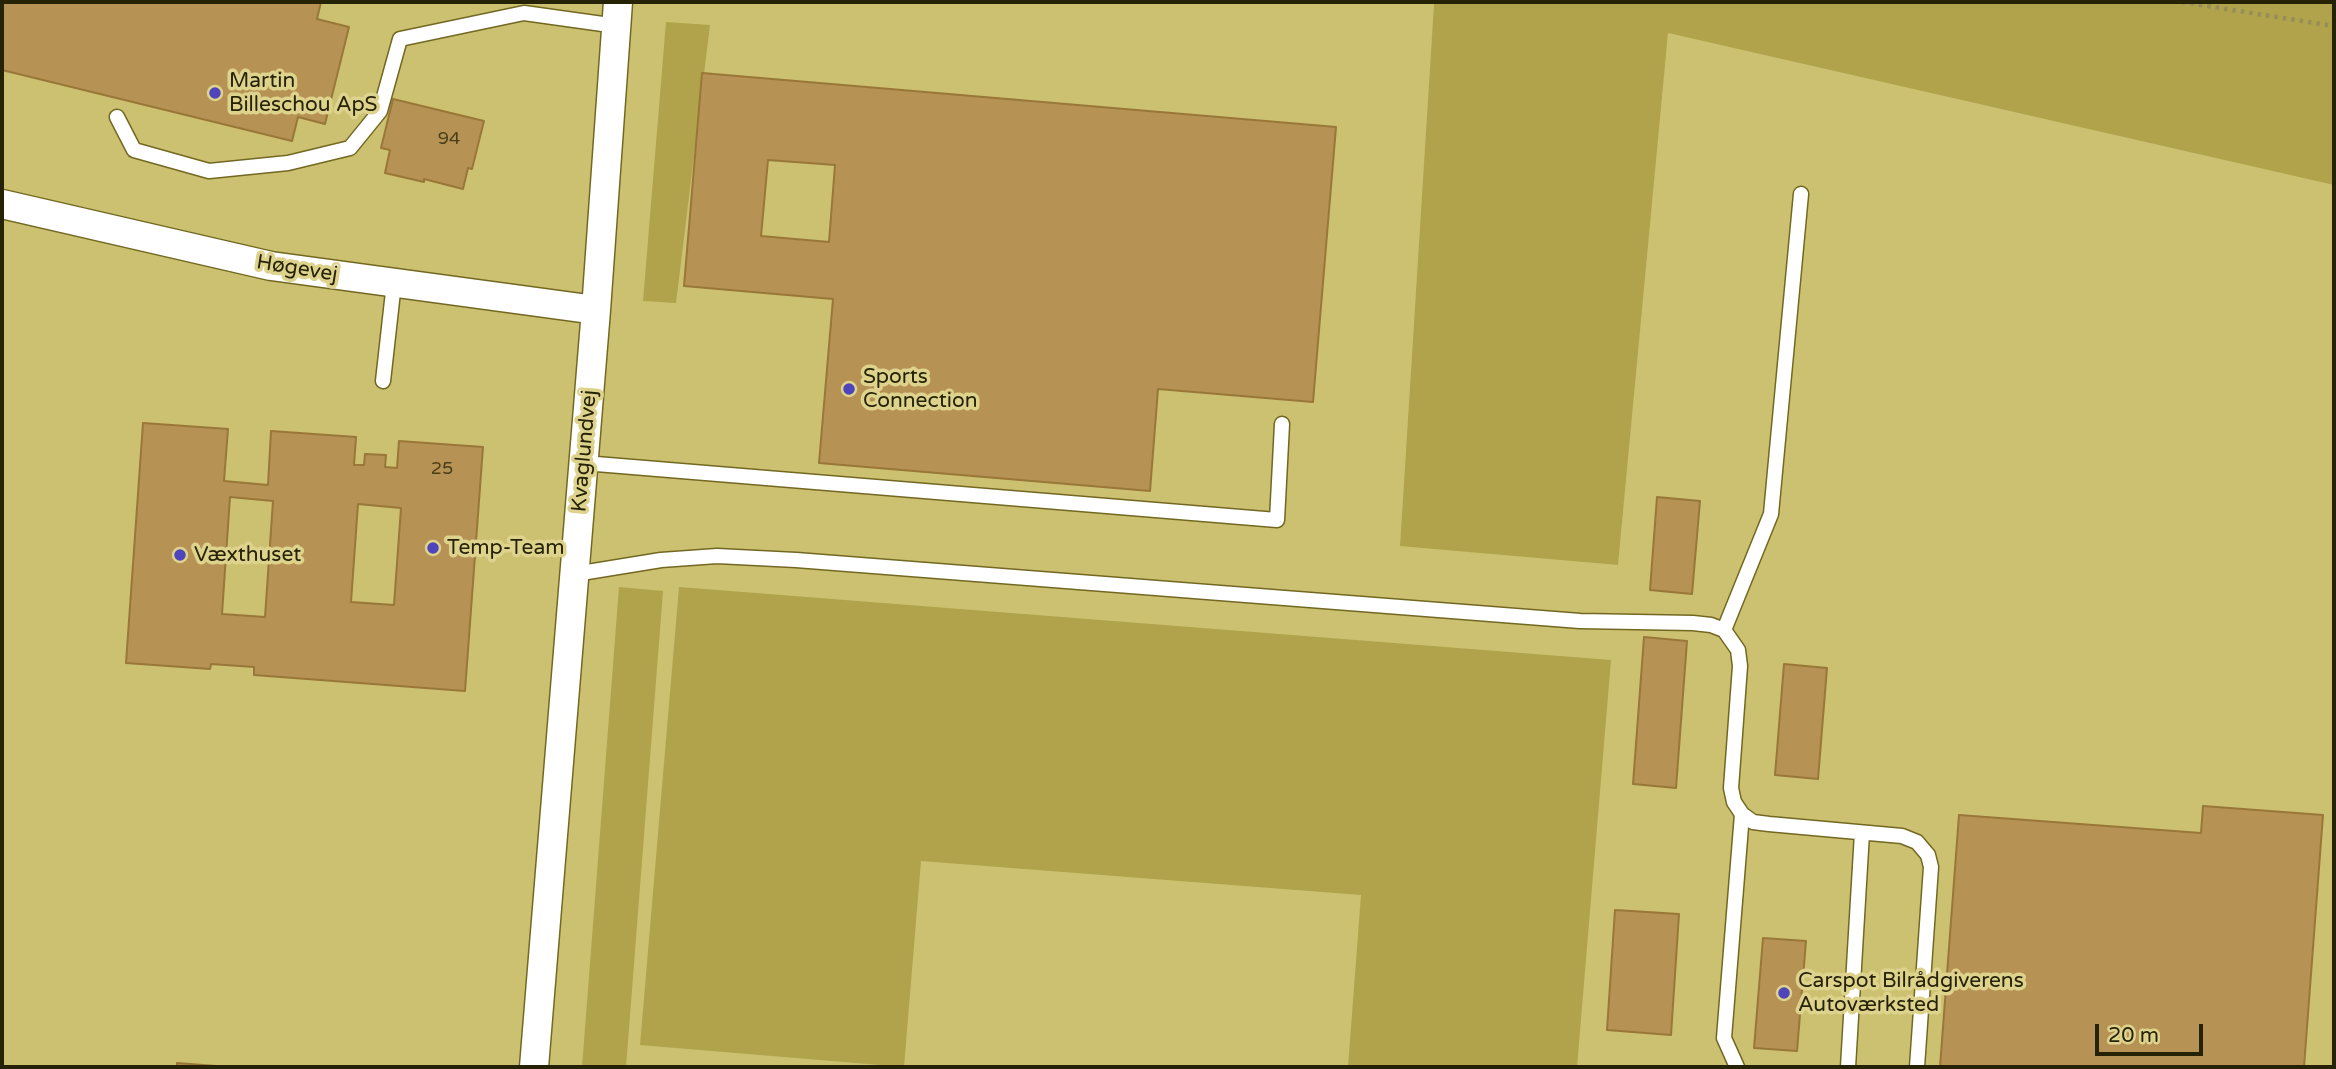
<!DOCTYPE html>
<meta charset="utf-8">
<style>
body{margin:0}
#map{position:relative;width:2336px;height:1069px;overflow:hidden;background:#d1c680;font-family:"Varela Round",sans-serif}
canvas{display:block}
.frame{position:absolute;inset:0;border:4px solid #262205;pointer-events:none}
.scale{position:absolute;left:2095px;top:1024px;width:108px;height:32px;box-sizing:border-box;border:4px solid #262205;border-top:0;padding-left:9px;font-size:21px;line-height:24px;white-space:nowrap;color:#262205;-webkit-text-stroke:5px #ded38d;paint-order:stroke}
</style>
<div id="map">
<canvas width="2336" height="1069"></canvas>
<div class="frame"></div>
<div class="scale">20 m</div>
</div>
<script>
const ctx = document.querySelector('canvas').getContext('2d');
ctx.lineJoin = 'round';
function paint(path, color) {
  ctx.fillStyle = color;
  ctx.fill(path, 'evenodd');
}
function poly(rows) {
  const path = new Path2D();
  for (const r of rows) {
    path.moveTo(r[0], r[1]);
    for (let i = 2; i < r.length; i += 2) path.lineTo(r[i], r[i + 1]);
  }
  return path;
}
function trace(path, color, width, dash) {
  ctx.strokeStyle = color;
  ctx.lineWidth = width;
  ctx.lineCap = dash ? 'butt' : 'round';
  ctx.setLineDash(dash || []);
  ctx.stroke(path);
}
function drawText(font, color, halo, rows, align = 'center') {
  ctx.font = font + ' "Varela Round",sans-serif';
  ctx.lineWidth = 7;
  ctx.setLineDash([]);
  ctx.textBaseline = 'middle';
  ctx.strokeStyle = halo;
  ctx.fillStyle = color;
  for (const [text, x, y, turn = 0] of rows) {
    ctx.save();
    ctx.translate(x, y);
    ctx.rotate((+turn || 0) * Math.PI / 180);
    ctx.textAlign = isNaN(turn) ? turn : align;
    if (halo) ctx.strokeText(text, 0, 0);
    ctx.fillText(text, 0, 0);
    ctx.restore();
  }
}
paint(poly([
 [2,2,1412,2,1434,4,1400,545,1618,565,1668,33,2334,185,2334,1067,2,1067]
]), '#ccc071');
paint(poly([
 [1415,2,2334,2,2334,185,1668,33,1618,565,1400,546,1434,4],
 [666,22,710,25,676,303,643,301],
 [619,587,663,591,626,1067,582,1067],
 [679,587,1611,660,1577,1067,1348,1067,1361,895,921,861,904,1067,640,1045]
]), '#b0a34c');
const building = poly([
 [2,2,321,2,317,19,349,27,325,124,298,117,292,141,2,70,2,2],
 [702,73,1336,127,1313,402,1158,389,1150,491,819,463,833,299,684,286,702,73],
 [768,160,835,165,829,242,761,236,768,160],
 [393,99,484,121,472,169,468,168,463,189,424,179,424,182,385,173,390,150,381,148,393,99],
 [143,423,228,429,224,481,268,485,271,431,356,437,354,465,364,465,365,454,386,455,385,467,397,468,399,441,483,447,465,691,254,675,254,667,211,664,210,669,126,663,143,423],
 [230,497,273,501,265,617,222,614,230,497],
 [358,504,401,508,394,605,351,602,358,504],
 [1657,497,1700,501,1692,594,1650,590,1657,497],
 [1644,637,1687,641,1676,788,1633,784,1644,637],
 [1784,664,1827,668,1818,779,1775,775,1784,664],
 [2203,806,2323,815,2304,1067,1940,1067,1959,815,2201,833,2203,806],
 [1615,910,1679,914,1671,1035,1607,1030,1615,910],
 [1763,938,1806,941,1797,1051,1754,1048,1763,938],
 [177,1063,229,1067,177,1067,177,1063]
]);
paint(building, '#b69354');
trace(building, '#997738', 2);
const lane = poly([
 [117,117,134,150,209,171,288,163,350,148,380,111,400,39,524,13,617,26],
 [383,381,394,283],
 [584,463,1277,520,1282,424],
 [575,574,661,560,717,556,796,560,1580,621,1693,623,1711,625,1724,630,1738,650,1740,666,1731,788,1734,802,1742,814,1753,822,1769,824,1902,836,1917,842,1928,855,1931,867,1917,1067],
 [1724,630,1771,514,1801,194],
 [1737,1067,1724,1038,1742,814],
 [1848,1067,1862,833]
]);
const street = poly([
 [2,204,271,266,596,310],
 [534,1067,596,310,618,2]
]);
trace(lane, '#736821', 17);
trace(street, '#736821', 31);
trace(poly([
 [2182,2,2334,26]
]), '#978e56', 4.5, [3.5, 5]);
trace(lane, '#fff', 14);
trace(street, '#fff', 28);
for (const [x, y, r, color] of [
 [215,93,7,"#4e44bb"],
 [849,389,7,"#4e44bb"],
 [433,548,7,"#4e44bb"],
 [180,555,7,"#4e44bb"],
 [1784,993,7,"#4e44bb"]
]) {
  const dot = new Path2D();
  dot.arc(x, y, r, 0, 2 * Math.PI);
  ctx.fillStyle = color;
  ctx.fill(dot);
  trace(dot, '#ded38d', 2.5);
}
drawText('18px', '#4a3e19', null, [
 ["94",449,139],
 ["25",442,469]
]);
drawText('21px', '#262205', '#ded38d', [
 ["Martin",229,81],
 ["Billeschou ApS",229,105],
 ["Sports",863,377],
 ["Connection",863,401],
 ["Temp-Team",447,548],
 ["Væxthuset",194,555],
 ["Carspot Bilrådgiverens",1798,981],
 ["Autoværksted",1798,1005]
], 'left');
drawText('21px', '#262205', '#ded38d', [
 ["Høgevej",297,269,9],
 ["Kvaglundvej",585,451,-85]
]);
</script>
